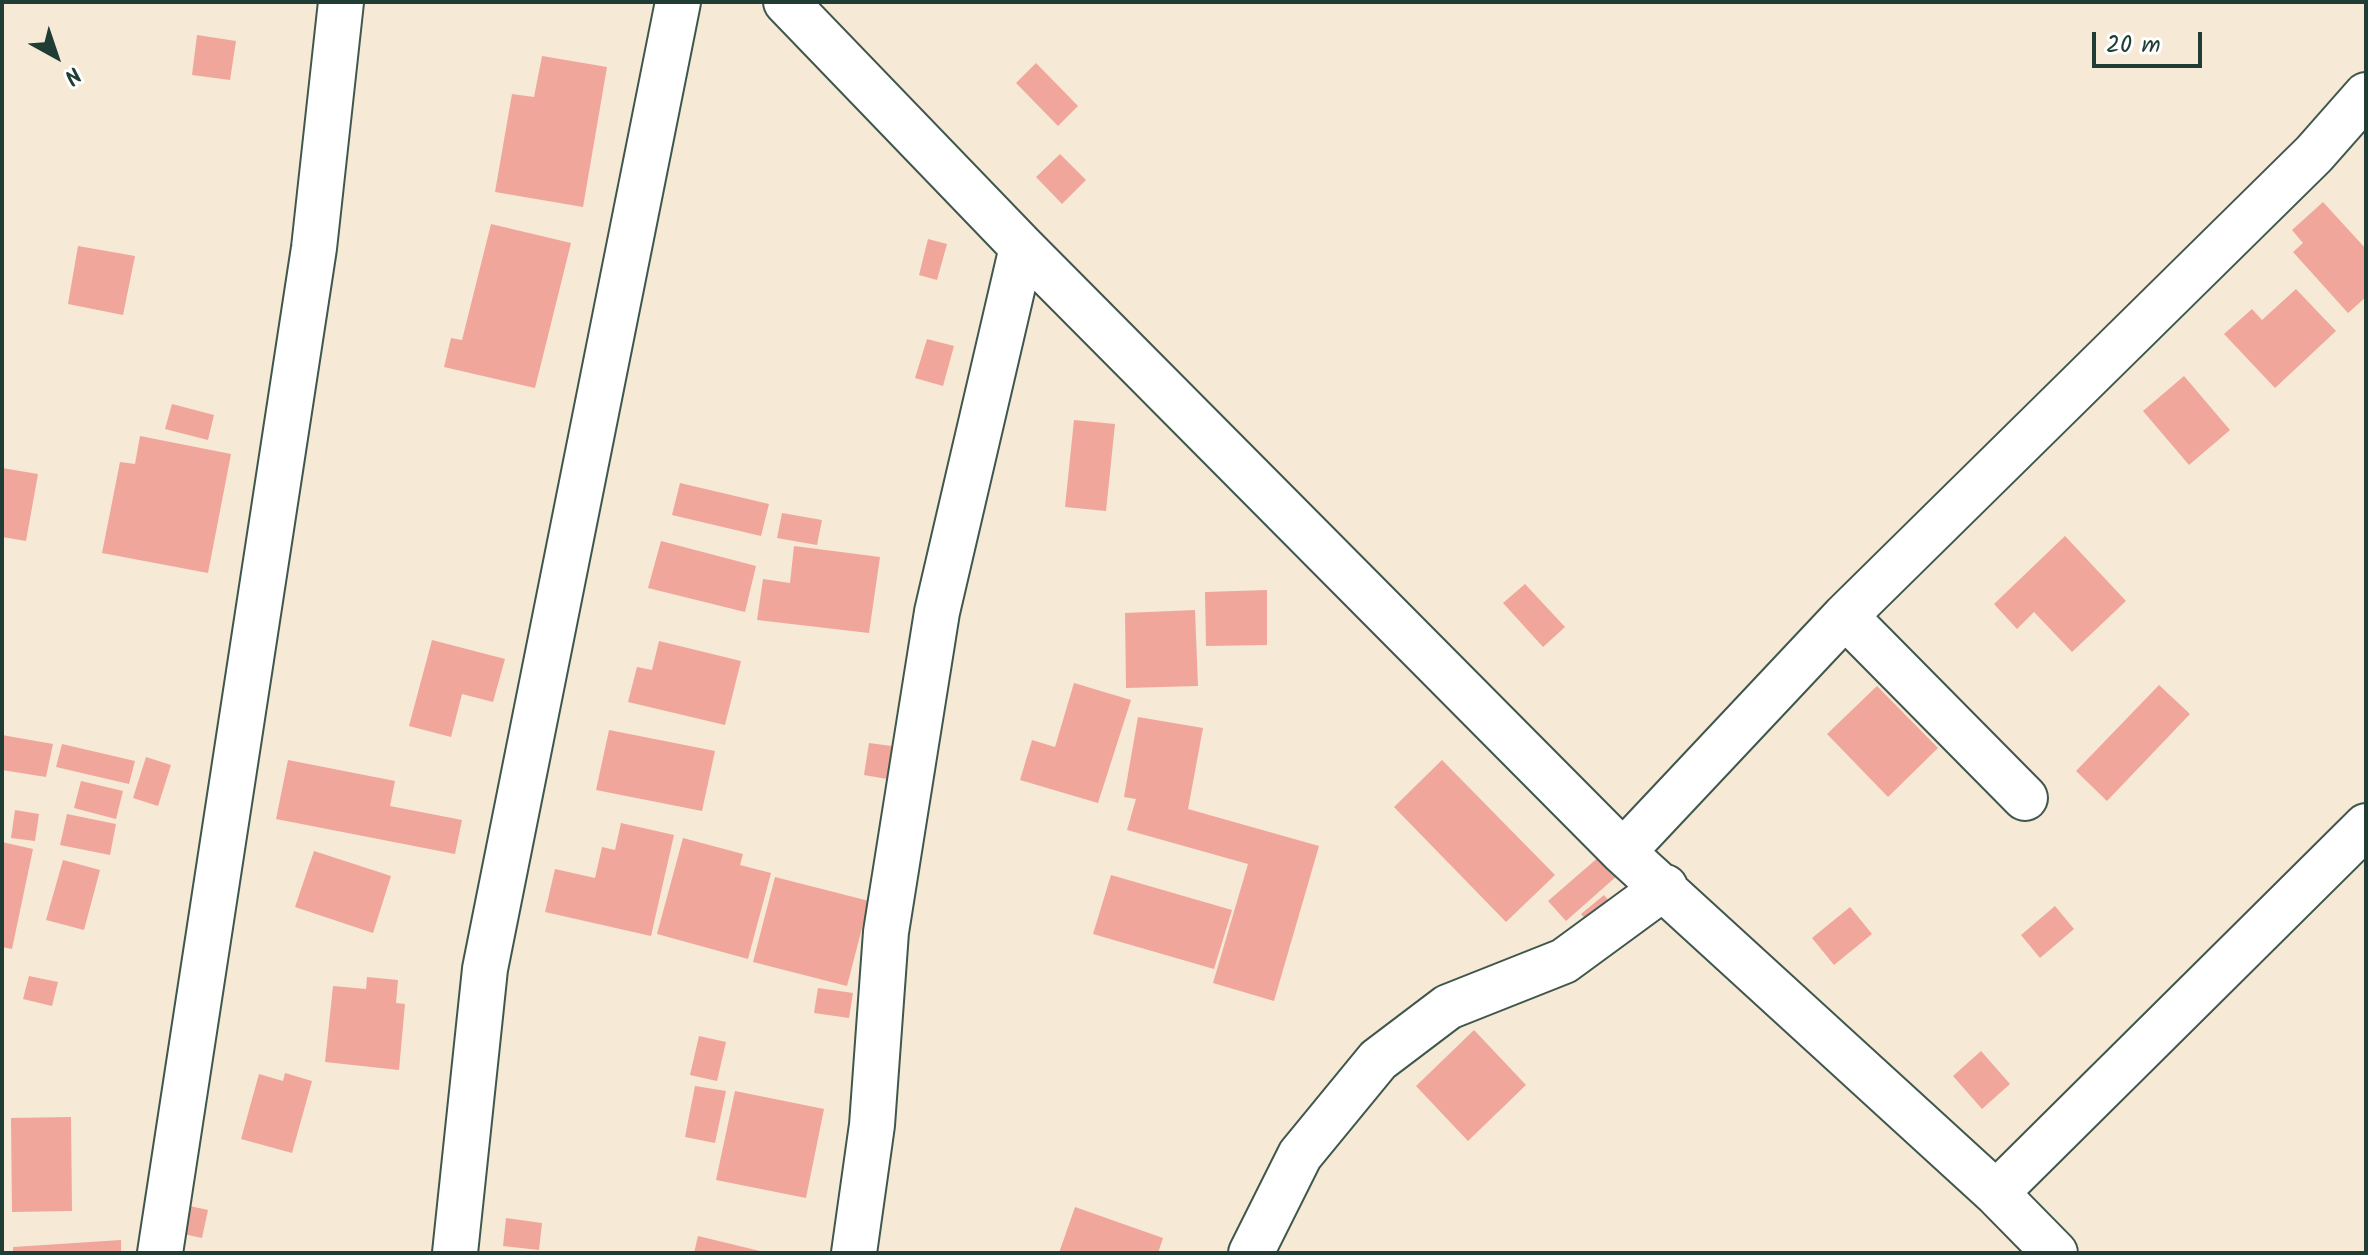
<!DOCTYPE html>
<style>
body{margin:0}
#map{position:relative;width:2368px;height:1255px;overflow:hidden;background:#f6e9d5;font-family:Kalam,sans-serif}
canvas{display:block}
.frame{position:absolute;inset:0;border:4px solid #1f3d34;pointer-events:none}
.north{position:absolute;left:16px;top:16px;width:80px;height:80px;-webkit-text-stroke:6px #fff;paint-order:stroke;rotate:140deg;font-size:22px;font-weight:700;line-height:32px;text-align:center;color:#1f3d34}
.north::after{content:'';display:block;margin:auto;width:28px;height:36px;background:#1f3d34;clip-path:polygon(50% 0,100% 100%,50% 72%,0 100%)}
.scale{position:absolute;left:2092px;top:32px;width:110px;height:36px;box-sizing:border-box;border:4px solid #1f3d34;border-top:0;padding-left:10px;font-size:24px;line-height:28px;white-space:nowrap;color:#1f3d34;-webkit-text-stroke:6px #fff;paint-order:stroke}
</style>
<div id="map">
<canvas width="2368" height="1255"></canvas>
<div class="frame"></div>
<div class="north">N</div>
<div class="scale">20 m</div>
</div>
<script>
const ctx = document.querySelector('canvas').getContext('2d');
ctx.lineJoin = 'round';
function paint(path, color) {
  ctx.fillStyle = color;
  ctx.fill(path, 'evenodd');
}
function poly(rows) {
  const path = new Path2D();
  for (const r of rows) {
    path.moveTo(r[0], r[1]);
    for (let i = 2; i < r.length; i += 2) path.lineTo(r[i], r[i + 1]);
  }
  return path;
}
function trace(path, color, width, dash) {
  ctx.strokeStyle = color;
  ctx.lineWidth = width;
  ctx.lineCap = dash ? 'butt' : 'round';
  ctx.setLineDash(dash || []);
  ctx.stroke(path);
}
paint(poly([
 [197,35,236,41,230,80,192,75],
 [542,56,607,67,583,207,495,192,512,94,534,97],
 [1036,63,1078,106,1058,126,1016,83],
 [1060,154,1086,180,1062,204,1036,177],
 [2323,202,2366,249,2366,297,2348,313,2293,252,2303,243,2292,230],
 [491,224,571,243,535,388,444,367,451,338,462,340],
 [928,239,947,244,937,280,919,275],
 [78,246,135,256,123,315,68,304],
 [2296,289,2336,331,2275,388,2224,334,2252,309,2262,320],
 [927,339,954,346,943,386,915,378],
 [2184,376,2230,430,2189,465,2143,411],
 [172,404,214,415,208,440,165,429],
 [1074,420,1115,424,1106,511,1065,507],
 [140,436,231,454,208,573,102,553,120,462,135,464],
 [2,468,38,474,26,541,2,537],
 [680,483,769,504,761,536,672,515],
 [782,513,822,520,817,545,777,538],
 [2065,536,2126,601,2072,652,2034,612,2017,629,1994,604],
 [661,541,756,566,745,612,648,588],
 [794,546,880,557,869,633,757,620,763,579,790,583],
 [1525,584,1565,627,1543,647,1503,603],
 [1267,590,1267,645,1206,646,1205,592],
 [1195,610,1198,686,1126,688,1125,613],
 [432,640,505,659,493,702,462,694,451,737,409,726],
 [659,641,741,661,725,725,628,702,637,667,652,670],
 [1074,683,1131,700,1098,803,1020,780,1032,740,1055,747],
 [2159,685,2190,714,2107,801,2076,771],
 [1877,686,1938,748,1888,797,1827,734],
 [1138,717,1203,728,1188,809,1319,846,1274,1001,1213,983,1248,864,1127,830,1136,799,1124,797],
 [609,730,715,751,702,811,596,790],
 [2,735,53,744,46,777,2,770],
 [869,743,899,747,893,780,864,775],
 [62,744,135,761,129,784,56,767],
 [146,757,171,765,158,806,133,798],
 [288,760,395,781,390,806,462,820,455,854,276,819],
 [1442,760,1555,875,1506,922,1394,807],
 [81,781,123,791,116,819,74,808],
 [15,810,39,814,35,841,11,838],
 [67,814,116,824,110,855,60,845],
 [621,823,674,835,651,936,545,912,555,869,595,878,602,847,615,850],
 [683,838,743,854,740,865,771,873,748,959,657,934],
 [2,842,33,849,12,949,2,947],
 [314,851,391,876,373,933,295,907],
 [1601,855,1618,875,1566,921,1548,901],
 [63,860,100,870,84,930,46,920],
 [1111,875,1232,910,1214,969,1093,934],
 [775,877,869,901,847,986,753,962],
 [1604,895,1617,910,1594,930,1581,914],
 [2055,906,2074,929,2040,958,2021,935],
 [1850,907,1872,934,1834,965,1812,938],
 [29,976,58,982,52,1006,23,999],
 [367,977,398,980,396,1003,405,1004,399,1070,325,1062,333,986,366,989],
 [818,988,853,993,849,1018,814,1013],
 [1474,1030,1526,1085,1468,1141,1416,1086],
 [699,1036,726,1042,717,1081,690,1075],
 [1981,1051,2010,1084,1982,1109,1953,1076],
 [285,1073,312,1081,292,1153,241,1139,259,1074,283,1081],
 [695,1086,726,1091,715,1143,685,1137],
 [735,1091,824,1109,806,1198,716,1180],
 [71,1117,72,1211,12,1212,11,1118],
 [185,1205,208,1210,202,1238,179,1233],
 [1075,1207,1163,1238,1158,1253,1059,1253],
 [506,1218,542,1223,539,1250,503,1246],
 [698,1236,764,1252,764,1253,694,1253],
 [121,1240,121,1253,13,1253,13,1247]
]), '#f1a69c');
const minor = poly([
 [786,2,1022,247,1623,852,1996,1193,2055,1253],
 [1845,616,2025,798],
 [1623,852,1845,616,2314,154,2366,95],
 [1996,1193,2366,826],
 [160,1253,314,248,341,2],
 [455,1253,485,969,678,2],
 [854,1253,872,1125,886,932,937,612,1022,247],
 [1251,1253,1300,1155,1378,1060,1448,1007,1564,961,1665,887]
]);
trace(minor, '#3f574c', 48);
trace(minor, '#fff', 44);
</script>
